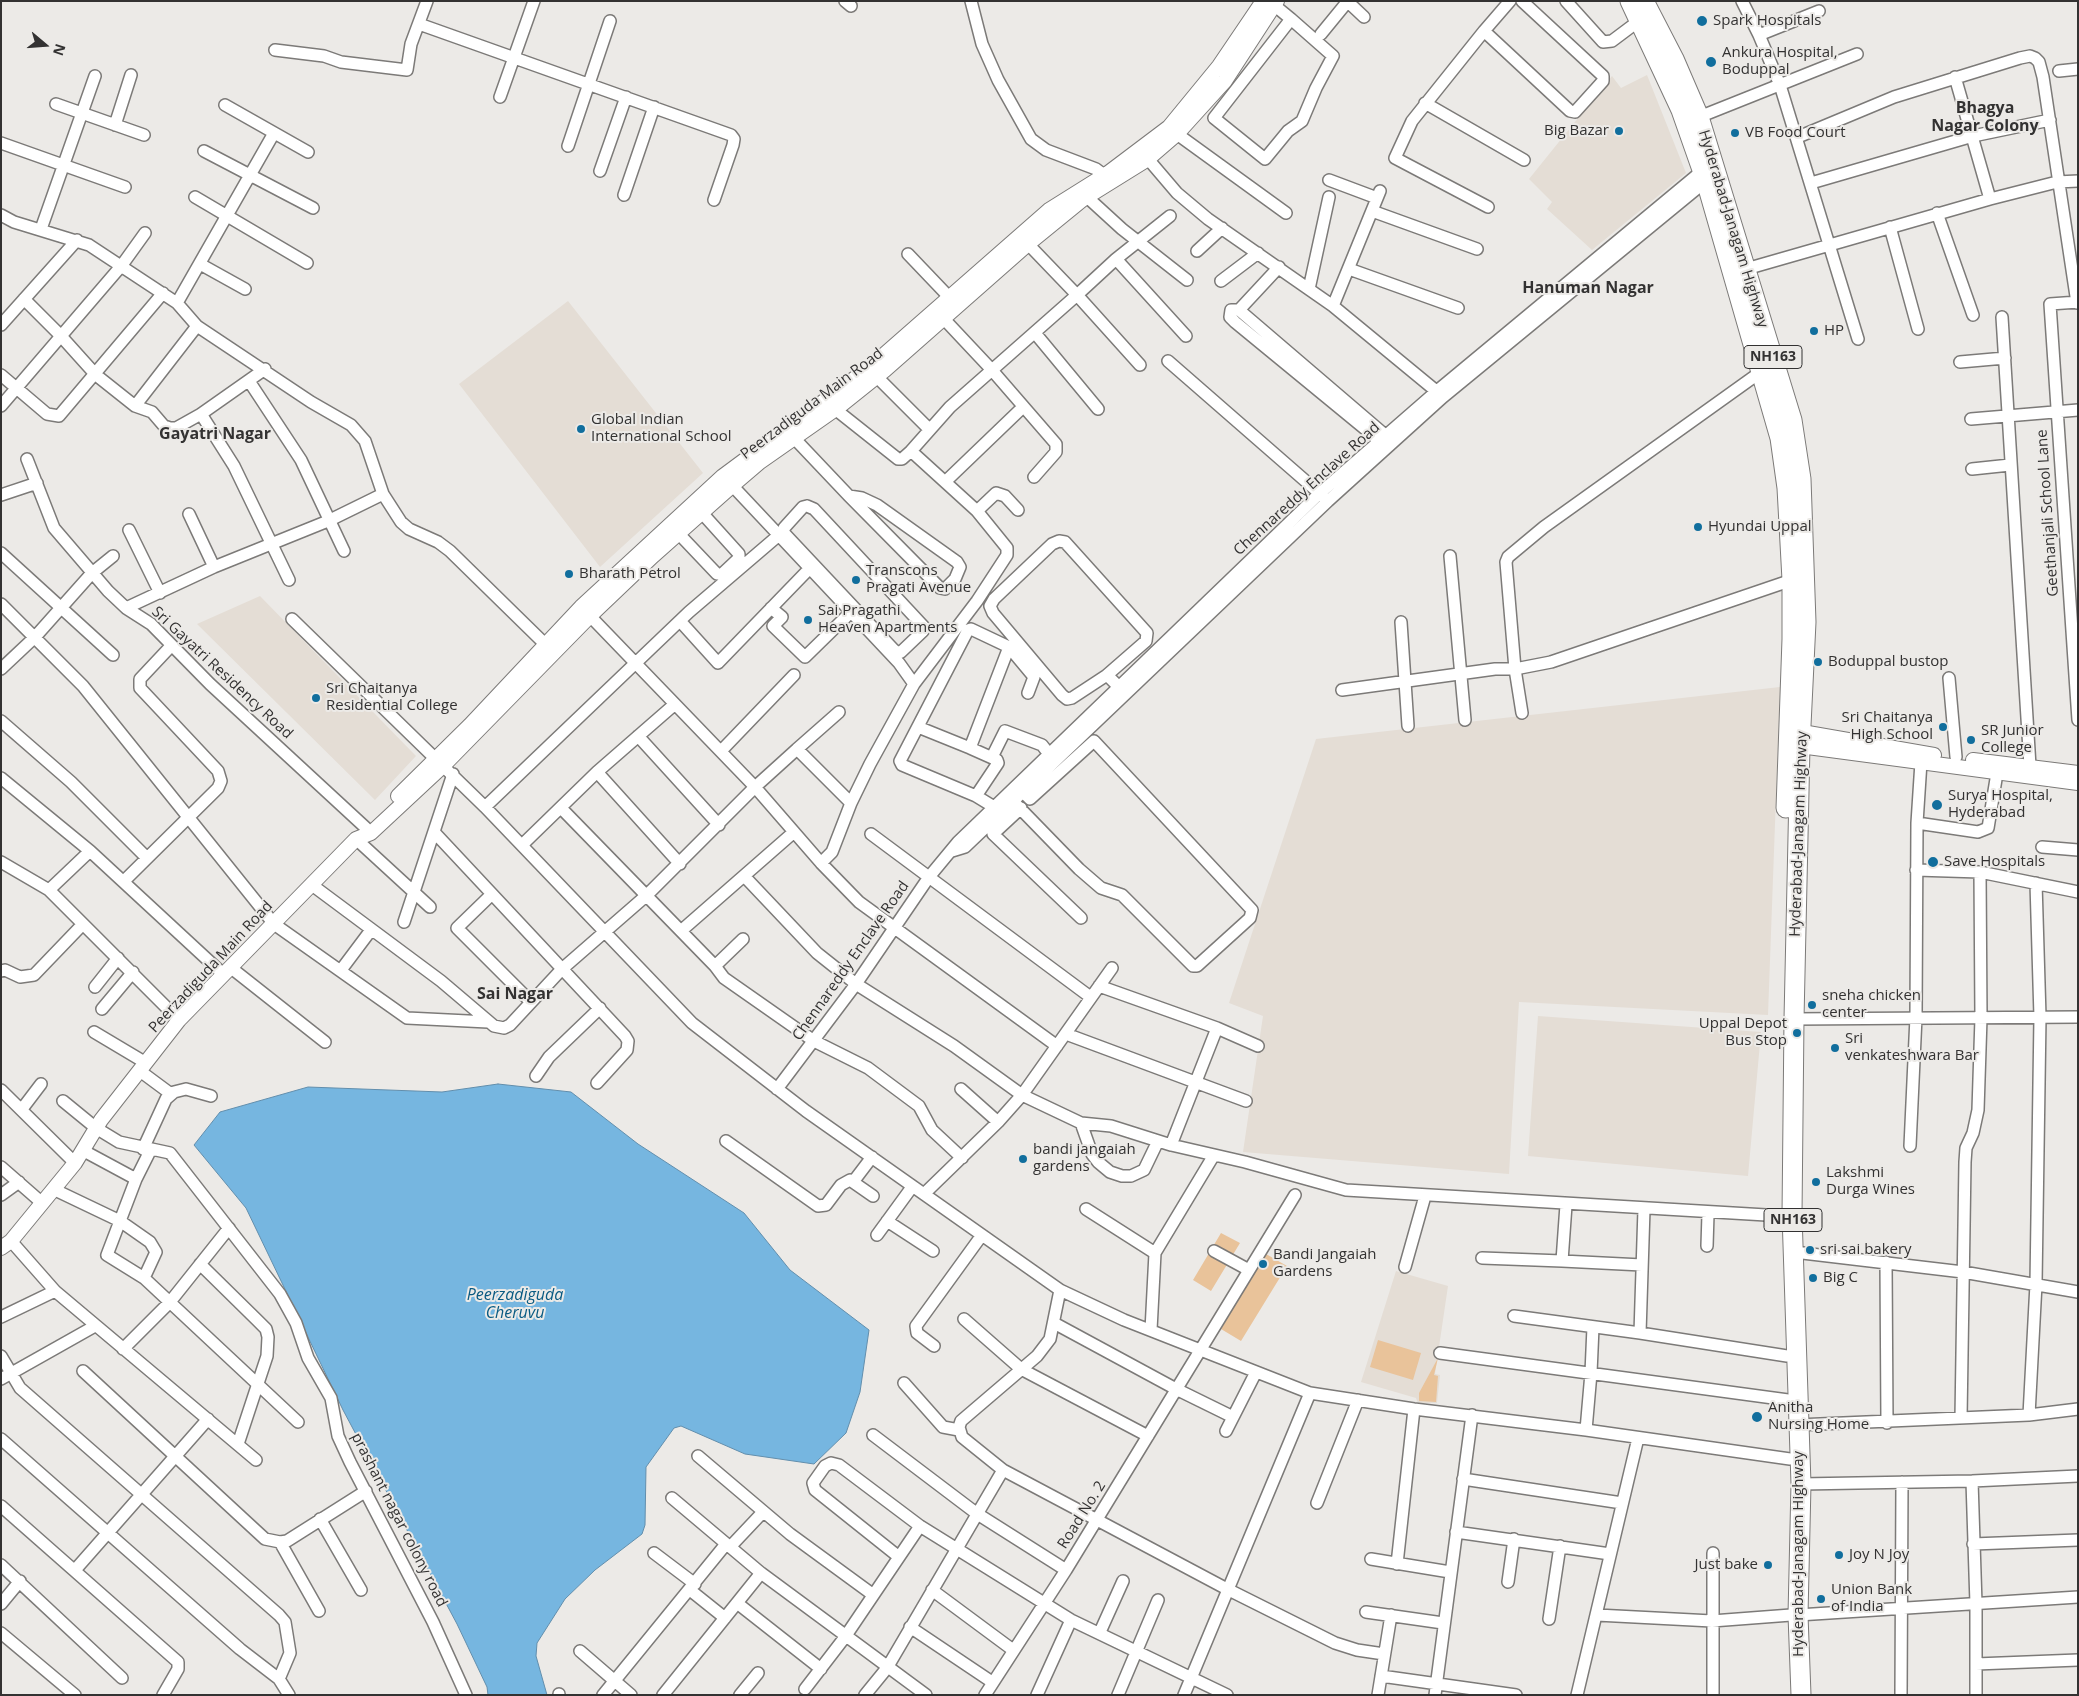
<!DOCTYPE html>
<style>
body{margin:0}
#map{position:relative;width:2079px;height:1696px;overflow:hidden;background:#eceae7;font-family:"Open Sans",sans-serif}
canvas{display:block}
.frame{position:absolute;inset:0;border:2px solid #333232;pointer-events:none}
.north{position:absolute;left:20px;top:20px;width:50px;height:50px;-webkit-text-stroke:4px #eceae7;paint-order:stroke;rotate:108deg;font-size:14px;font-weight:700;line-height:20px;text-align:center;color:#333232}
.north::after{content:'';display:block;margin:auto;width:18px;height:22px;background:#333232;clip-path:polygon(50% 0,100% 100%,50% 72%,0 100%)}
</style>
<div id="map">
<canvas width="2079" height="1696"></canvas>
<div class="frame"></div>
<div class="north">N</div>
</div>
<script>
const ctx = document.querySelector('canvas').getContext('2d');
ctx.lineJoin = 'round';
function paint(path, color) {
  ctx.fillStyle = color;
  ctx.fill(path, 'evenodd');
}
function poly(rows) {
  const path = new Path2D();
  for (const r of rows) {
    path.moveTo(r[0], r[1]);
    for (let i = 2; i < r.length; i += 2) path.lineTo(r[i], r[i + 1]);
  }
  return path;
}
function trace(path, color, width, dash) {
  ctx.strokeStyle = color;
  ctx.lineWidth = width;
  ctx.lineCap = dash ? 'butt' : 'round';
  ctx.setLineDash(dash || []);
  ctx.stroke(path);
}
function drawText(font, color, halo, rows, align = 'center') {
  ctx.font = font + ' "Open Sans",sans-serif';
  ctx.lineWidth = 4;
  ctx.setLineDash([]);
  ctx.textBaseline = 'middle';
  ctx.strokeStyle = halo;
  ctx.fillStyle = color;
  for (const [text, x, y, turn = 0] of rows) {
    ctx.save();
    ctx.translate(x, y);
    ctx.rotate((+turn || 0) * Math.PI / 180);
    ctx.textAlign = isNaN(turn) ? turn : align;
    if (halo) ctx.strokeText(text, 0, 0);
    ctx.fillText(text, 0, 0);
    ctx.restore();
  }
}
paint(poly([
 [1647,75,1686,173,1592,250,1547,209,1552,202,1529,179,1612,76,1621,88],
 [568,301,703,473,600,567,459,384],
 [260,596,416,756,375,800,197,624],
 [1780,687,1768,1015,1519,1002,1509,1174,1243,1152,1263,1016,1229,1003,1316,739],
 [1538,1016,1761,1032,1748,1176,1528,1156],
 [1396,1271,1448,1286,1435,1374,1440,1375,1437,1403,1418,1403,1416,1398,1361,1382]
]), '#e4ddd5');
paint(poly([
 [1221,1233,1240,1243,1211,1291,1193,1280],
 [1266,1254,1287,1266,1241,1341,1221,1329],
 [1378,1340,1421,1353,1413,1380,1370,1367],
 [1438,1358,1434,1375,1438,1376,1436,1402,1419,1401,1419,1393]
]), '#e9c39a');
const water = poly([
 [498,1084,571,1092,638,1144,744,1213,790,1270,869,1330,860,1392,846,1433,814,1464,745,1454,681,1426,674,1428,646,1467,645,1525,642,1534,595,1570,565,1599,537,1643,536,1656,547,1695,488,1695,487,1687,457,1624,343,1410,246,1208,194,1145,220,1112,308,1087,442,1092,498,1084]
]);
paint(water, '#76b6e0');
trace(water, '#628eac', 1);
const minor = poly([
 [845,1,851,6],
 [971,1,982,44,998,80,1031,139,1046,150,1096,169,1104,175],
 [1347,1,1364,17],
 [1566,1,1603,42,1612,41,1640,20],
 [1742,1,1759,35,1780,85,1858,339],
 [1274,5,1291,19,1214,118,1265,159,1288,131,1302,121,1316,88,1333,56,1291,19],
 [419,24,731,135,734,139,733,145,714,200],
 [1484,31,1570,111,1575,112,1603,81,1603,76,1522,1],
 [1321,34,1348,1],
 [1759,35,1819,11],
 [275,50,324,56,341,62,407,70,411,44,427,1],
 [2059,71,2078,69],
 [1955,77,1990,199],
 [500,97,534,1],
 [1425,103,1524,160],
 [56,104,144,135],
 [225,105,308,152],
 [1699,117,1857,54],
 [115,125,131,75],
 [1177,134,1286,213],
 [1798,137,1894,97,2020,58,2030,56,2035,58,2039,62,2043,77,2077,303],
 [1,143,125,187],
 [568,146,610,21],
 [204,151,313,208],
 [1148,159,1177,193,1208,219,1333,306,1441,395],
 [600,171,626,97],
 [1329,180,1377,198],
 [1811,183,1973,136,2050,120],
 [624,195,654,107],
 [195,197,307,263],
 [1087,197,1122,229,1187,280],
 [1488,207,1395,158,1412,121,1484,31,1510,1],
 [1372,211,1477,249],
 [1937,213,1973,315],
 [1,215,14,222,89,245,177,303,197,326,311,402,351,425,365,441,383,494,401,522,409,529,438,542,450,551,546,645],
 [1890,227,1918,329],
 [41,229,95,76],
 [1197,251,1222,228],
 [908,254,950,298],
 [1116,259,1186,336],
 [200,264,245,289],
 [1349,269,1458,308],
 [1746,269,1990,199,2057,182,2078,181],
 [1221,281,1258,253],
 [1309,289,1329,197],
 [24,299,60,335,96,375,135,406,152,412,164,426,170,428,176,428,201,414,265,369],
 [2078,302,2050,304,2078,720],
 [177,303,274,133],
 [1333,306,1380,191],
 [1239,310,1279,267],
 [2002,317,2030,766],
 [944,319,991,369,1056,444,1056,452,1034,477],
 [1,325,77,240],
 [1035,333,1098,409],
 [1168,361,1325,498],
 [1960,362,2005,358],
 [1140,365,1077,295,1116,259,1170,216],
 [1,375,47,414,59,416,163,293],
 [877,377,929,429],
 [249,381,301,460,344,551],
 [1,406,122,265,145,233],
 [135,406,197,326],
 [835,409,898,459,902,459,911,451,977,511,1007,548,1007,555,977,601,914,684],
 [201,414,234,466,289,580],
 [1971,419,2078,410],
 [794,438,849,496,940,588,945,589,955,579,960,567,957,562,877,505,862,498,849,496],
 [1386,446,1235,322,1230,317,1231,310,1239,310,1392,441],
 [911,451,950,407,1077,295,1028,244],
 [27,459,54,528,108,591,126,608,151,624,210,684,366,828],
 [1972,469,2010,465],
 [727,480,899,663,914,684,870,764,851,803,832,852,821,863],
 [946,481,1023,407],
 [1,495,37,483],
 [807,506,814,509,924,627,923,631,901,652,899,653,894,650,784,533,784,528,803,507,807,506],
 [977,511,996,493,1005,496,1018,510],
 [189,514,214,567],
 [129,530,160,593],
 [679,534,717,574,722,574,739,558,739,554,702,513],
 [1,553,113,655],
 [1450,556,1465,720],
 [1,604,83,686,274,924,407,1018,488,1022],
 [126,608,214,567,328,521,383,494],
 [771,608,782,617,773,626,805,657,851,612],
 [590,616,755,787,821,863,859,902,1057,1046],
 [292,619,485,807,692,1023,806,1111,1060,1290,1124,1320,1310,1393,1414,1409,1586,1430,1790,1459],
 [680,621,718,663,810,568],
 [1401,622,1408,726],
 [1,669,35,637,92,573,113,556],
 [1107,675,1072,698,1067,699,1062,695,993,613,990,606,994,599,1052,544,1059,541,1065,542,1147,633,1146,641,1107,675,1124,692],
 [1949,678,1956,757],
 [1342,690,1495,669,1515,669,1551,662,1792,580],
 [1522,713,1515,669,1506,562,1508,557,1544,527,1762,371],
 [1,721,71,782,146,857],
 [918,727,970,748],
 [638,736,719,825],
 [797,749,839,712],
 [721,751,794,675],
 [992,757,1005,731,1042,745,1049,754],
 [597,772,680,864],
 [1,778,90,851,223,974],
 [976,796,902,765,900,761,968,630,971,629,1009,647],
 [1008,796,1079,869,1101,888,1122,895,1193,966,1197,966,1250,918,1252,910,1094,741,1030,799,1018,787],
 [485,807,689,612,779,535],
 [561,808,715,966,743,939],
 [1021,808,993,834,1081,918],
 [999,810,976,796,998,763,997,760,970,748,1009,647,1034,677,1028,693],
 [1917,823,1978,832,1988,828,1997,773],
 [434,832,625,1036,628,1041,627,1050,597,1083],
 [871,834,1089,996],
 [356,839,430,907],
 [522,845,597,772,675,704],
 [2042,847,2078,850],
 [952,851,965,847,1328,501,1443,397,1706,181],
 [1,862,49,890,179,1020],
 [1916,870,1980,872,2078,892],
 [745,877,817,953,856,984,954,1046,1022,1095,1081,1123,1111,1126,1171,1145,1217,1028],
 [124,881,218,788,221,781,218,771,140,688,140,679,171,646],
 [312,885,441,981,494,1026,504,1028,510,1025,562,969,647,895,755,787,797,749,851,803],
 [49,890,90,851],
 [492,894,457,928,531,1002],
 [404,922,453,774],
 [682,930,794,832],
 [715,966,724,978,814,1041,868,1068,919,1106,932,1130,962,1158],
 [230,967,325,1042],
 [341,970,371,930],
 [1,971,5,970,20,977,34,975,83,924],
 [1099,986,1217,1028,1258,1046],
 [95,987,118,958],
 [102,1009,133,972],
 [1794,1019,2078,1017],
 [94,1032,146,1063],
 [1066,1034,1246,1101],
 [140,1071,171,1094],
 [536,1076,549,1057,600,1008],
 [777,1089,856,984,929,877,958,842,1320,493,1437,391,1702,171],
 [961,1089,998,1122],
 [1,1090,75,1163],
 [63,1101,96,1128,119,1142,170,1153,280,1294,296,1323,308,1358,331,1398,338,1436,350,1462,433,1622,466,1695],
 [22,1109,41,1084],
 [1081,1123,1092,1154,1098,1162,1110,1172,1122,1176,1131,1176,1144,1170,1158,1141],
 [726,1141,818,1206,826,1205,841,1185,850,1180,873,1196],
 [1171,1145,1245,1162,1346,1190,1783,1216],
 [1910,1146,1916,1017,1917,823,1921,762],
 [143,1149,166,1099,174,1092,186,1089,211,1096],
 [151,1149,136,1179,107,1255,144,1278,298,1422],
 [84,1151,136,1179],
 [1,1167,41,1202],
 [853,1182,872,1157],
 [53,1189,120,1221,150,1242,156,1252,144,1278],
 [925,1193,998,1122,1022,1095,1112,968],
 [1,1195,19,1182],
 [1086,1209,1155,1253],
 [1644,1209,1640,1333,1787,1356],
 [887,1221,933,1251],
 [877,1235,912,1187],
 [11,1241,55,1291,256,1460],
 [1707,1246,1708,1214],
 [1214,1251,1249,1270],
 [1794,1252,1963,1272,2078,1292],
 [1482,1258,1562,1261,1566,1205],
 [1562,1261,1642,1265],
 [1886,1262,1887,1423],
 [200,1264,257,1320,266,1329,268,1337,267,1356,238,1444],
 [1405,1267,1425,1196],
 [1060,1290,1050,1339,1037,1356,961,1421,959,1427,962,1437,1003,1470,1227,1589,1335,1643,1357,1650,1384,1654],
 [1514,1316,1640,1333],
 [1,1317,55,1291],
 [964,1319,1021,1369,1148,1436],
 [1054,1323,1176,1389,1233,1417],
 [1151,1330,1155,1253,1214,1155],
 [934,1346,917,1333,916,1326,982,1235],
 [123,1349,170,1302,229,1228],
 [1440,1353,1788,1400],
 [1,1356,20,1388,279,1615,285,1622,290,1653,279,1679],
 [83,1371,265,1539,280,1542,287,1541,366,1491],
 [1,1379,95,1326],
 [904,1383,943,1427,959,1430],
 [2029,1415,2036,1284,2040,1017,2036,883],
 [1961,1418,1965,1162,1966,1148,1973,1133,1978,1110,1981,1018,1980,872],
 [1797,1425,2029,1415,2078,1409],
 [1586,1430,1591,1373,1593,1327],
 [1226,1431,1256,1372],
 [873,1435,976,1513,1066,1570],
 [1,1439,240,1649,279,1679,289,1695],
 [698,1456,790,1534,872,1594],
 [1463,1479,1622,1503],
 [1972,1481,1976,1604,1976,1695],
 [1801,1484,1972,1481,2078,1476],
 [672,1498,761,1573,926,1695],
 [1317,1503,1358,1400],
 [1,1506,178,1662,178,1669,163,1695],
 [320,1519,361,1590],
 [1456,1532,1610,1554],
 [280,1542,319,1611],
 [1973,1544,2078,1540],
 [730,1547,763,1512],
 [654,1553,695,1584],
 [899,1557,815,1490,813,1483,825,1466,831,1463,839,1465,920,1526,1071,1620,1227,1695],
 [1371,1559,1450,1572],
 [1397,1564,1414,1409],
 [1,1565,122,1678],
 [75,1570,208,1419],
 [1508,1582,1514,1539],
 [690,1590,725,1618],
 [932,1590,1013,1650],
 [737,1603,821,1669],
 [1,1604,20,1581],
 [1366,1612,1443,1623],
 [1597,1615,1712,1621,1791,1615],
 [1798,1615,2078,1597],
 [1549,1619,1560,1546],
 [910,1627,992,1682],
 [1100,1632,1123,1581],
 [1,1633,75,1695],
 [580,1651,631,1695],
 [1976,1664,2078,1660],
 [1381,1676,1516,1695],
 [805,1689,845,1637,920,1526],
 [559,1694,559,1695],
 [603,1695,726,1544],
 [663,1695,761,1573],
 [740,1695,758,1673],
 [865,1695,887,1668,1003,1470],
 [985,1695,1066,1570,1295,1195],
 [1037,1695,1071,1620],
 [1118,1695,1158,1600],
 [1184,1695,1310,1393],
 [1378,1695,1391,1615],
 [1435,1695,1472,1415],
 [1577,1695,1638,1438],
 [1713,1695,1713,1553],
 [1901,1695,1902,1482]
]);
const tertiary = poly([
 [1802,732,1934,755],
 [1800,746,2078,783],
 [1973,760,2078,773],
 [398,796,470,725,581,607,723,476,870,367,1049,210,1108,173,1169,127,1219,66,1263,1],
 [1,1248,11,1241,75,1163,101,1120,179,1020,356,839,371,833,443,766,590,616,653,556,733,485,760,462,840,406,885,370,1028,244,1082,200,1148,159,1177,134,1225,81,1277,1]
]);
const trunk = poly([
 [1630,1,1681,110,1706,181,1780,438,1787,488,1792,580,1792,639,1786,808],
 [1644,1,1674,59,1699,117,1792,420,1801,479,1806,622,1800,746,1794,1019,1792,1215,1801,1484,1798,1615,1801,1695]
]);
trace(minor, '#7c7a78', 14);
trace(tertiary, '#7c7a78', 16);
trace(trunk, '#7c7a78', 21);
trace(minor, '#fff', 11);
trace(tertiary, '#fff', 14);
trace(trunk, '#fff', 19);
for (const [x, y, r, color] of [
 [1702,21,6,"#116e9d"],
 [1711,62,6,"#116e9d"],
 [1619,131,5,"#116e9d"],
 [1735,133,5,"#116e9d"],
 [1814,331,5,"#116e9d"],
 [581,429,5,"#116e9d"],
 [1698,527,5,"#116e9d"],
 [569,574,5,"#116e9d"],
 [856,580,5,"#116e9d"],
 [808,620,5,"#116e9d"],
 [1818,662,5,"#116e9d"],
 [316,698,5,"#116e9d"],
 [1943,727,5,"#116e9d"],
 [1971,740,5,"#116e9d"],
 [1937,805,6,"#116e9d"],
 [1933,862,6,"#116e9d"],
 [1812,1005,5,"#116e9d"],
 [1797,1033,5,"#116e9d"],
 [1835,1048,5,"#116e9d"],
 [1023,1159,5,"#116e9d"],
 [1816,1182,5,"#116e9d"],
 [1810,1250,5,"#116e9d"],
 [1263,1264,5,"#116e9d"],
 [1813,1278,5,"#116e9d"],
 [1757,1417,6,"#116e9d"],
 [1839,1555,5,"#116e9d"],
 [1768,1565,5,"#116e9d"],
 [1821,1599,5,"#116e9d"]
]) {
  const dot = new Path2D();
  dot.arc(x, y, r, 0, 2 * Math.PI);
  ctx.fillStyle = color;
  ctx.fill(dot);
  trace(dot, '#eceae7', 2);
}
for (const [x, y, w] of [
 [1773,357,58],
 [1793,1220,58]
]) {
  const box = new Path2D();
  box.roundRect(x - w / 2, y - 11.5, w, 23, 4);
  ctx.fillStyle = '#eceae7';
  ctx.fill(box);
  trace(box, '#333232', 1);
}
drawText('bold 14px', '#333232', null, [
 ["NH163",1773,357],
 ["NH163",1793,1220]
]);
drawText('15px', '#333232', '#eceae7', [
 ["Spark Hospitals",1713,21],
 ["Ankura Hospital,",1722,53],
 ["Boduppal",1722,70],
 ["Big Bazar",1609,131,"right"],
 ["VB Food Court",1745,133],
 ["HP",1824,331],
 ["Global Indian",591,420],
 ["International School",591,437],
 ["Hyundai Uppal",1708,527],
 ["Transcons",866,571],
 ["Pragati Avenue",866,588],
 ["Bharath Petrol",579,574],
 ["Sai Pragathi",818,611],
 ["Heaven Apartments",818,628],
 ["Boduppal bustop",1828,662],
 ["Sri Chaitanya",326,689],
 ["Residential College",326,706],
 ["Sri Chaitanya",1933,718,"right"],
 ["High School",1933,735,"right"],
 ["SR Junior",1981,731],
 ["College",1981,748],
 ["Surya Hospital,",1948,796],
 ["Hyderabad",1948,813],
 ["Save Hospitals",1944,862],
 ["sneha chicken",1822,996],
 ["center",1822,1013],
 ["Uppal Depot",1787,1024,"right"],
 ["Bus Stop",1787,1041,"right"],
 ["Sri",1845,1039],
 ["venkateshwara Bar",1845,1056],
 ["bandi jangaiah",1033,1150],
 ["gardens",1033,1167],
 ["Lakshmi",1826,1173],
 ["Durga Wines",1826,1190],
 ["sri sai bakery",1820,1250],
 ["Bandi Jangaiah",1273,1255],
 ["Gardens",1273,1272],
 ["Big C",1823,1278],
 ["Anitha",1768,1408],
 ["Nursing Home",1768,1425],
 ["Joy N Joy",1849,1555],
 ["Just bake",1758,1565,"right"],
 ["Union Bank",1831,1590],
 ["of India",1831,1607]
], 'left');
drawText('15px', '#333232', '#eceae7', [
 ["Hyderabad-Janagam Highway",1733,229,73],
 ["Peerzadiguda Main Road",812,404,-37],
 ["Chennareddy Enclave Road",1307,489,-42],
 ["Geethanjali School Lane",2048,513,-94],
 ["Sri Gayatri Residency Road",222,673,43],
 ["Hyderabad-Janagam Highway",1799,834,-88],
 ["Chennareddy Enclave Road",851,961,-55],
 ["Peerzadiguda Main Road",211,967,-47],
 ["Road No. 2",1082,1515,-58],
 ["prashant nagar colony road",399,1520,63],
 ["Hyderabad-Janagam Highway",1799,1554,-90]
]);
drawText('bold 16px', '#333232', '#eceae7', [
 ["Bhagya",1985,108],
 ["Nagar Colony",1985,126],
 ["Hanuman Nagar",1588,288],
 ["Gayatri Nagar",215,434],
 ["Sai Nagar",515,994]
]);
drawText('italic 16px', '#095a82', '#eceae7', [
 ["Peerzadiguda",515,1295],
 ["Cheruvu",515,1313]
]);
</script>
